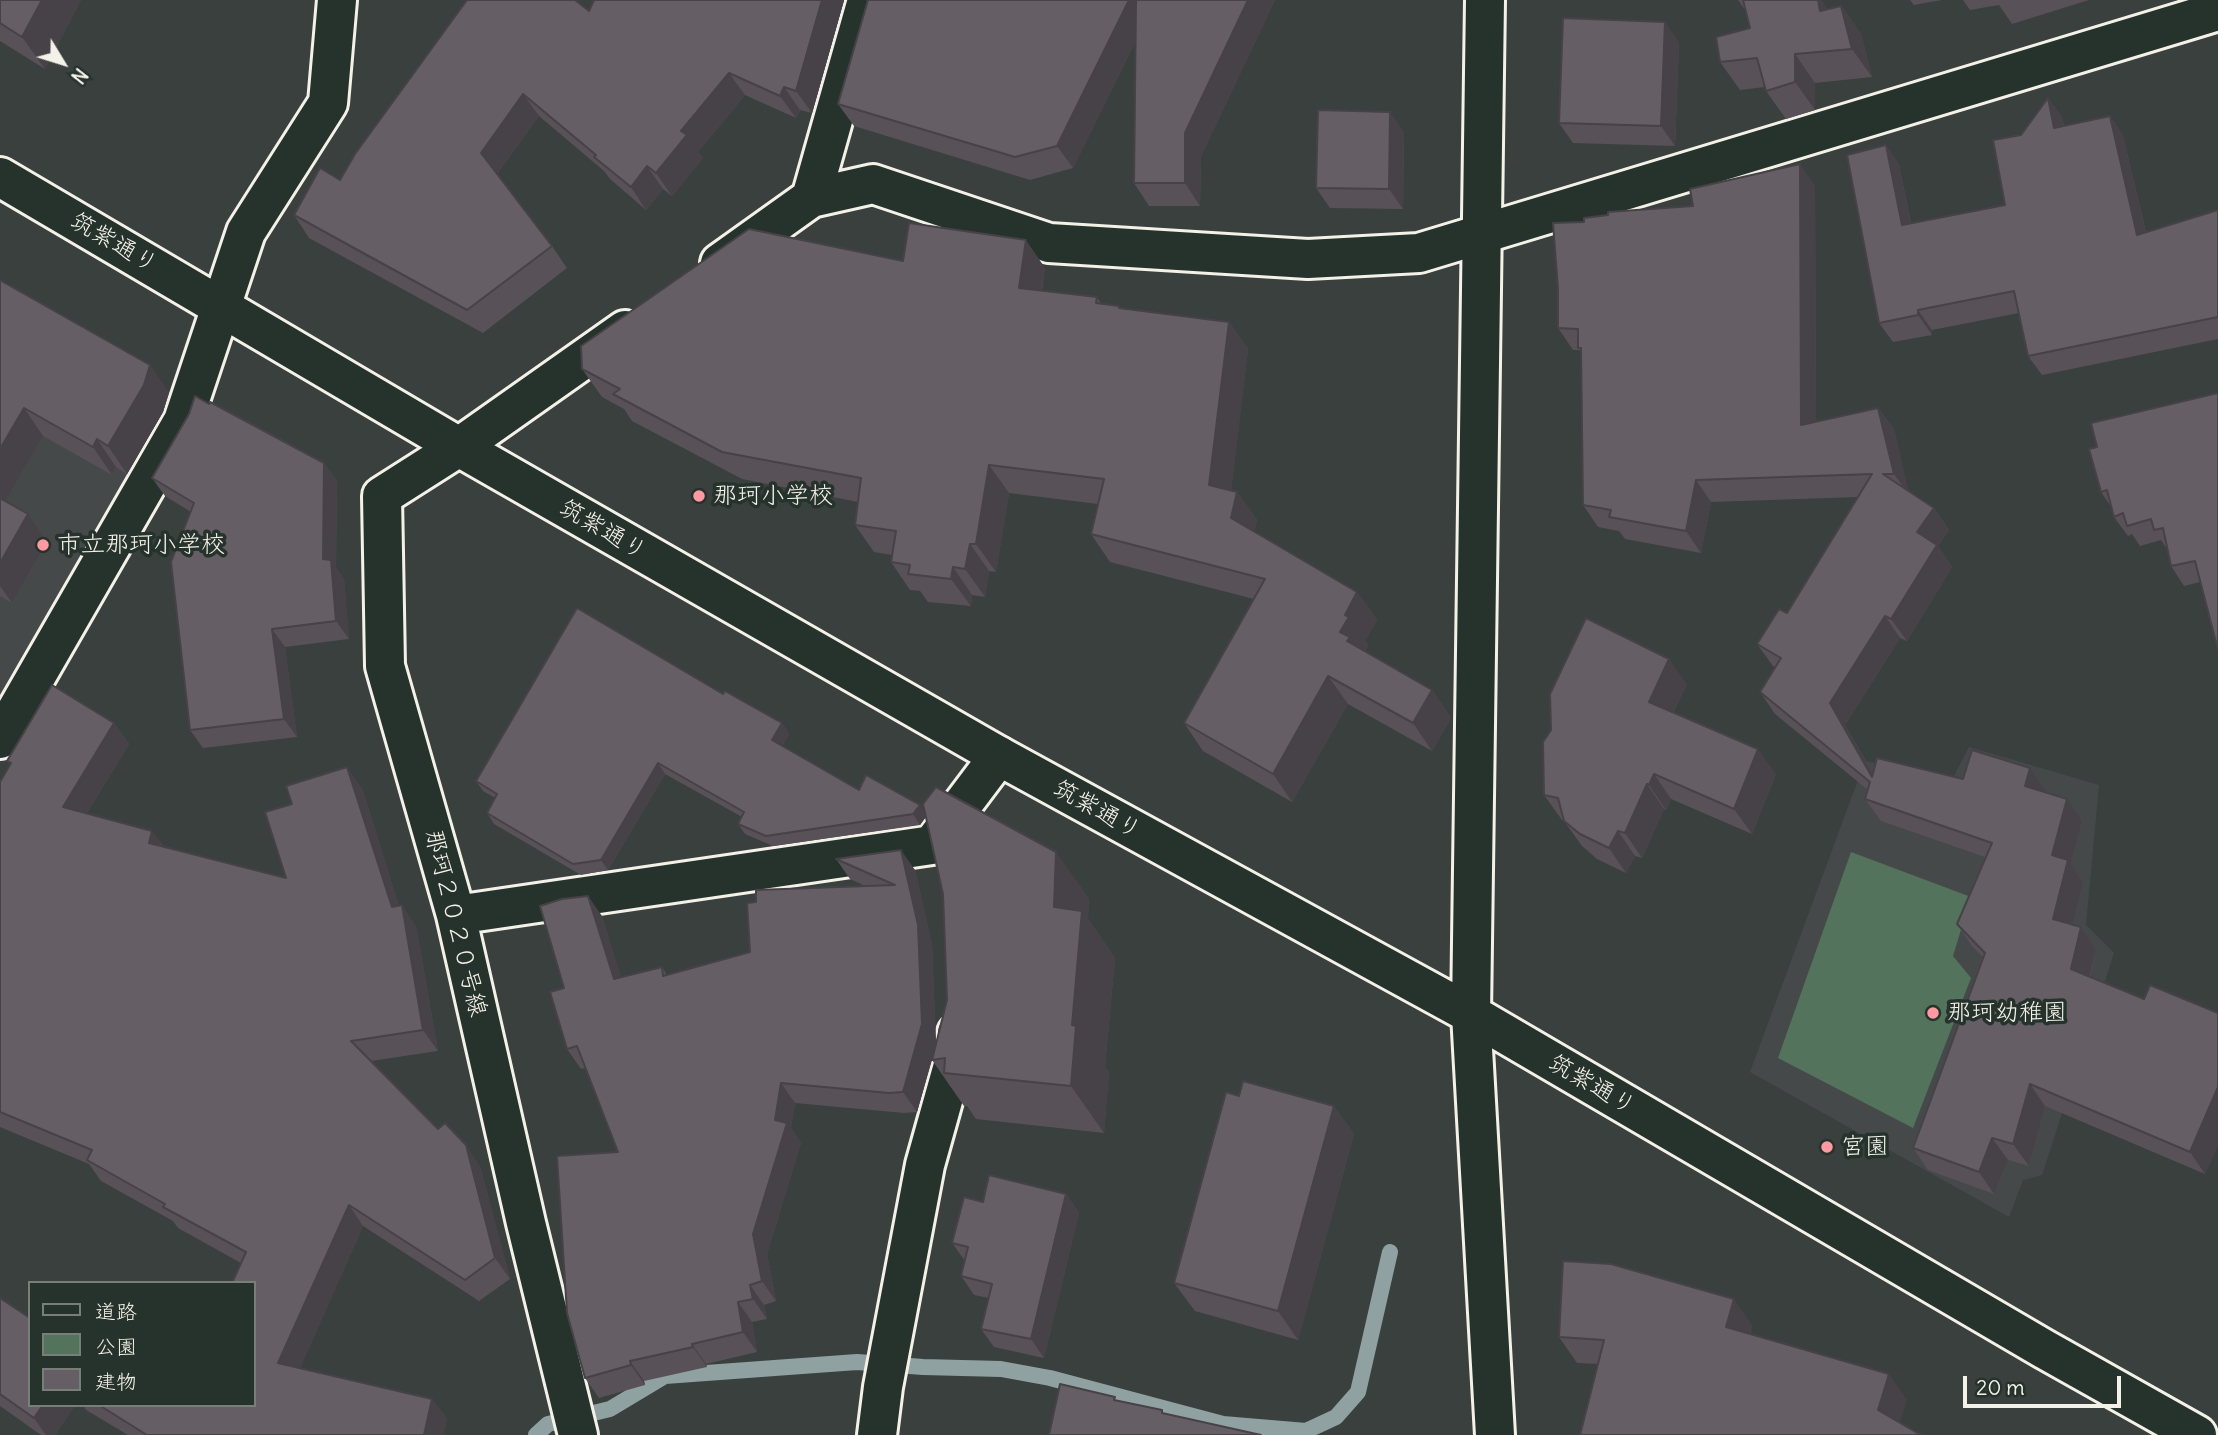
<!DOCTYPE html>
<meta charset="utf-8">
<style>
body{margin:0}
#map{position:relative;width:2218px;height:1435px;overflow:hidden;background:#39403e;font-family:Delius,"Klee One",sans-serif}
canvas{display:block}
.legend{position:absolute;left:28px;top:1281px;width:228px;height:126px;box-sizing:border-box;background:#26332d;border:2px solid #787f78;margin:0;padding:9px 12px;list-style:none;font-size:21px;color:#f4f1e8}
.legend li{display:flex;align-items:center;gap:14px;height:35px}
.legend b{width:35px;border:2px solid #787f78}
.north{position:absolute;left:28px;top:28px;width:70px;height:70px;-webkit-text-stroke:5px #26332d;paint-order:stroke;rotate:128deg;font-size:19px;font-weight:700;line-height:28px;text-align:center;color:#f4f1e8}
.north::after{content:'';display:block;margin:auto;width:24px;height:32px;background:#f4f1e8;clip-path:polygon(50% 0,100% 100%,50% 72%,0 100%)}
.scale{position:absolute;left:1963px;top:1376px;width:158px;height:32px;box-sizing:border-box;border:4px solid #f4f1e8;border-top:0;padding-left:9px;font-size:21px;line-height:24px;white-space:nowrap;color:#f4f1e8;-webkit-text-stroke:5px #26332d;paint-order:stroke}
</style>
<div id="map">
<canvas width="2218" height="1435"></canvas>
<ul class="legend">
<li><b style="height:9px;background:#26332d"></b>道路</li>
<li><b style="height:19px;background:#54735c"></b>公園</li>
<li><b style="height:19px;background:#665e65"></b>建物</li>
</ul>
<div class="north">N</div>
<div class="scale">20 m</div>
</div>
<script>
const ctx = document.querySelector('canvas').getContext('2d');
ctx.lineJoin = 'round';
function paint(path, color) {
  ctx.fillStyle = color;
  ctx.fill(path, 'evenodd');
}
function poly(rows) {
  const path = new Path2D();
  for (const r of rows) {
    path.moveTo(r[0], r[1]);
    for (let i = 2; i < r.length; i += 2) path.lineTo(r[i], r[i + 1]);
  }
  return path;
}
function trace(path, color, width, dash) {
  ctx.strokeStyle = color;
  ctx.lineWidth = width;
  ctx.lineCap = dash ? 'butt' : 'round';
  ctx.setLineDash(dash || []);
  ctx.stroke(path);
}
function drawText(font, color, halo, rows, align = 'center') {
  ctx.font = font + ' Delius,"Klee One",sans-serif';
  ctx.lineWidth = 7;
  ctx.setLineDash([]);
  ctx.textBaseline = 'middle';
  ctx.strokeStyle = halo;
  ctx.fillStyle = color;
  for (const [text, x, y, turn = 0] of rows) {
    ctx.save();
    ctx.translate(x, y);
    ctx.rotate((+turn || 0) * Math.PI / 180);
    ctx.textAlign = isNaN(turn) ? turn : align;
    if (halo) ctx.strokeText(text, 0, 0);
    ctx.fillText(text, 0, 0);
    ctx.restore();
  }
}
paint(poly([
 [0,298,172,395,0,696],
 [1969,747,2099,785,2086,925,2114,953,2042,1175,2023,1180,2009,1217,1750,1072,1865,761,1953,778]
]), '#46494a');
paint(poly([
 [1851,852,1971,897,1953,956,1971,978,1913,1128,1778,1058]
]), '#54735c');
trace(poly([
 [536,1435,548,1424,610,1409,665,1376,857,1362,923,1367,1001,1369,1050,1378,1223,1424,1306,1431,1336,1417,1358,1392,1390,1252]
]), '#90a1a2', 16);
const street = poly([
 [811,198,867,0],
 [720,263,811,198,873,184,1049,243,1308,259,1419,253,2218,11],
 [0,739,183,421,246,232,328,103,337,0],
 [456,915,932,845,999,756],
 [578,1435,526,1223,456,915,385,666,382,496,459,447,625,330],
 [877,1435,883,1387,925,1165,958,1047,957,1033]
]);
const secondary = poly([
 [1485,0,1471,1014,1495,1435],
 [0,177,459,447,999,756,1471,1014,2044,1349,2197,1435]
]);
trace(street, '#f4f1e8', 44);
trace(secondary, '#f4f1e8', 44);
trace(street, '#26332d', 38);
trace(secondary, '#26332d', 38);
paint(poly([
 [0,0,81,0,45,69,0,41],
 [594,0,844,0,812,113,800,110,796,118,745,95,698,152,703,158,672,196,663,189,646,210,610,179,604,171,539,116,497,174,552,246,567,268,483,333,309,238,294,215,340,180,589,11],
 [868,0,1275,0,1201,156,1200,206,1149,206,1134,183,1136,40,1073,168,1030,180,854,126,838,104],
 [1738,0,1821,0,1827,9,1841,6,1861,34,1872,77,1815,83,1815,110,1786,119,1766,91,1765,87,1740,90,1720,62,1750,28,1745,10],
 [1910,0,1942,0,1914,5],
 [1963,0,2089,0,2012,24,1999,5,1970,10],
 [1679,42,1675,146,1573,143,1559,123],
 [2048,98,2062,117,2064,126,2110,116,2123,136,2146,232,2218,210,2218,339,2042,375,2028,356,2019,313,1932,330,1932,335,1893,342,1879,323,1886,145,1899,165,1911,223,2005,205,2021,135],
 [1404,132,1403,209,1330,208,1316,188],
 [1815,186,1816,422,1878,408,1894,429,1908,491,1934,508,1949,530,1938,546,1952,567,1907,641,1900,638,1845,725,1873,773,1963,779,2045,790,2044,792,2082,821,2071,864,2083,882,2073,925,2081,927,2096,949,2090,977,2144,999,2218,1013,2218,1145,2205,1174,2045,1106,2029,1166,2008,1160,1994,1194,1928,1170,1913,1148,1983,957,1972,946,1957,924,1985,857,1881,821,1865,799,1868,790,1775,714,1760,692,1775,667,1773,666,1757,644,1787,613,1858,497,1711,502,1701,553,1625,539,1619,531,1598,527,1583,505,1582,353,1579,350,1573,350,1558,328,1584,222],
 [903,261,1045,268,1042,291,1097,297,1101,304,1119,306,1121,309,1229,322,1248,349,1231,490,1237,492,1257,520,1254,531,1357,592,1377,620,1365,641,1368,645,1365,651,1432,690,1451,718,1432,751,1348,704,1292,802,1203,751,1184,723,1254,599,1110,562,1091,534,1098,504,1009,493,996,572,989,571,985,597,972,595,971,606,928,602,920,591,910,590,891,562,892,555,874,552,855,525,858,502,742,479,632,421,624,409,602,397,582,369],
 [0,280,169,392,163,412,127,474,116,467,112,475,43,436,5,501,47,542,12,603,0,596],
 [2218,393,2200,582,2184,586,2171,566,2167,549,2161,540,2140,546,2132,534,2128,536,2114,517,2112,508,2101,492,2097,447],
 [209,404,324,463,337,481,336,568,344,579,349,639,285,647,297,737,203,748,190,730,191,512,165,496,152,478],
 [1687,684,1673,713,1776,774,1752,834,1671,799,1666,810,1664,809,1642,858,1635,856,1626,873,1597,859,1582,846,1564,821,1562,820,1544,795],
 [723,694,782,723,789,734,782,746,859,790,925,812,1089,898,1088,919,1115,958,1105,1067,1109,1072,1104,1133,976,1119,967,1106,964,1106,932,1060,917,1112,904,1113,795,1103,791,1128,801,1143,767,1254,776,1301,764,1305,767,1319,752,1322,757,1352,706,1364,707,1367,644,1381,645,1385,599,1398,585,1378,618,1152,585,1068,581,1069,567,1049,564,988,602,916,621,978,662,967,667,975,750,952,865,886,850,879,836,859,915,870,932,945,936,1043,947,1000,943,894,926,817,920,825,773,846,745,834,738,824,742,817,665,774,608,870,581,875,494,824,487,813,495,798,483,791,476,781],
 [114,723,129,744,87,813,152,831,163,846,286,878,362,788,399,906,416,926,438,1051,371,1061,438,1129,480,1166,510,1279,479,1301,363,1226,300,1368,432,1399,447,1419,443,1435,128,1435,86,1410,83,1405,254,1405,241,1263,178,1228,173,1221,101,1181,89,1164,0,1127,0,782,10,765,7,761],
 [1239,1096,1334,1106,1354,1134,1298,1340,1195,1311,1174,1283],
 [1066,1194,1079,1213,1044,1358,994,1347,981,1329,989,1298,974,1295,961,1276,965,1261,952,1243,983,1202],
 [0,1298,30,1405,75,1405,55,1435,41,1435,0,1406],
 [1752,1325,1750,1334,1907,1400,1598,1364,1577,1363,1559,1337]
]), '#585157');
paint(poly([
 [42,0,81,0,45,69,22,37],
 [822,0,844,0,812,113,796,91],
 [1129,0,1147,0,1152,7,1073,168,1057,146],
 [1248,0,1275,0,1201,156,1200,206,1185,183,1185,133],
 [1818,0,1821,0,1836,22,1820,11],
 [1841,6,1861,34,1872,77,1852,49],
 [1665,22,1679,42,1675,146,1661,126],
 [1795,54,1815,83,1815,110,1795,82],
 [729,73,745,95,698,152,703,158,672,196,656,173,681,131],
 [784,87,800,110,796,118,780,96],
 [523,94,539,116,496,175,481,153],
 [2048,98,2062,117,2068,148,2054,128],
 [1390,112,1404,132,1403,209,1389,189],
 [2110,116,2123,136,2151,254,2137,235],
 [1886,145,1899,165,1915,245,1902,225],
 [1800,164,1815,186,1816,447,1801,425],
 [647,166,663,189,646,210,631,187],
 [1026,240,1045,268,1038,315,1019,288],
 [1918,310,1932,330,1932,335,1918,315],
 [1229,322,1248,349,1229,512,1209,485],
 [150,365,169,392,163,412,127,474,108,446],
 [24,408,43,436,0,510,0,449],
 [1878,408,1894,429,1909,495,1894,474],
 [97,439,116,467,112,475,93,447],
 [324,463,337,481,336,568,344,579,349,639,336,621,323,559],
 [989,465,1009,493,996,572,976,544],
 [1696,480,1711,502,1701,553,1686,531],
 [1237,492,1257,520,1251,546,1231,518],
 [1934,508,1949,530,1938,546,1952,567,1907,641,1891,619,1917,532],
 [28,514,47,542,12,603,0,586,0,563],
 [970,544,989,571,985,597,965,569],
 [953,567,972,595,971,606,951,579],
 [1357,592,1377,620,1365,641,1368,645,1362,655,1366,669,1340,632,1345,615],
 [1885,616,1900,638,1845,725,1887,798,1872,777,1830,703],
 [272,629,285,647,297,737,284,719],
 [1669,659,1687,684,1666,727,1649,702],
 [1328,676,1348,704,1292,802,1273,774],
 [1432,690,1451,718,1432,751,1413,723],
 [114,723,129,744,78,828,63,807],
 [782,723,789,734,779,751,772,740],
 [1758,749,1776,774,1752,834,1734,809],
 [658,763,665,774,608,870,601,860],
 [347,767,362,788,404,922,402,905,416,926,438,1051,423,1030,392,907],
 [2030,768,2045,790,2040,808,2025,786],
 [1654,774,1671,799,1666,810,1649,785],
 [1647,784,1664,809,1642,858,1625,833],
 [2067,799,2082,821,2071,864,2083,882,2069,941,2053,919,2052,855],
 [920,805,927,815,920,825,913,814],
 [152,831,167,852,149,843],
 [1618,831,1635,856,1626,873,1609,848],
 [901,850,915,870,932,945,936,1044,917,1112,903,1092],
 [1056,852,1089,898,1088,919,1115,958,1105,1067,1109,1072,1104,1133,1071,1086,1054,907],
 [588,896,602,916,628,999,614,979],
 [2081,927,2096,949,2086,991,2071,969],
 [781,1083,795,1103,791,1128,801,1143,767,1254,776,1301,762,1281,753,1234],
 [2030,1084,2045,1106,2029,1166,2013,1144],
 [2218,1087,2218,1145,2205,1174,2190,1152],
 [1334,1106,1354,1134,1298,1340,1278,1311],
 [1992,1138,2008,1160,1994,1194,1979,1172],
 [466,1145,480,1166,510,1279,495,1258],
 [1066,1194,1079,1213,1044,1358,1031,1339],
 [349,1205,363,1226,293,1384,278,1363],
 [750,1285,764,1305,767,1319,753,1299],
 [1734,1299,1752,1325,1744,1353,1726,1327],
 [738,1302,752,1322,757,1352,743,1332],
 [692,1344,706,1364,707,1367,693,1347],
 [630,1361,644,1381,645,1385,631,1365],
 [1889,1374,1907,1400,1896,1435,1878,1410],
 [432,1399,447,1419,443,1435,424,1435],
 [43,1405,75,1405,55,1435,46,1435,34,1418]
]), '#474247');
const building = poly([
 [0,0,42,0,22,37,0,23,0,0],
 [467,0,575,0,589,11,594,0,822,0,796,91,784,87,780,96,729,73,681,131,687,135,656,173,647,166,631,187,594,157,596,155,523,94,481,153,552,246,467,310,294,215,320,168,340,180,355,154,467,0],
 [868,0,1129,0,1057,146,1015,157,838,104,868,0],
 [1136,0,1248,0,1185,133,1185,183,1134,183,1136,0],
 [1743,0,1818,0,1820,11,1841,6,1852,49,1795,54,1795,82,1766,91,1757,58,1720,62,1716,37,1750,28,1743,0],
 [1563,18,1665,22,1661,126,1559,123,1563,18],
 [2048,98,2054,128,2110,116,2137,235,2218,210,2218,317,2028,356,2014,291,1918,310,1918,315,1879,323,1847,155,1886,145,1902,225,2005,205,1993,140,2021,135,2048,98],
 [1318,110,1390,112,1389,189,1316,188,1318,110],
 [1800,164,1801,425,1878,408,1894,474,1883,474,1934,508,1917,532,1937,545,1891,619,1885,616,1830,703,1872,777,1877,758,1963,779,1972,750,2030,768,2025,786,2067,799,2052,855,2068,860,2053,919,2081,927,2071,969,2144,999,2150,985,2218,1013,2218,1087,2190,1152,2030,1084,2013,1144,1992,1138,1979,1172,1913,1148,1985,953,1957,924,1992,843,1865,799,1870,782,1760,692,1781,658,1757,644,1779,609,1787,613,1872,474,1696,480,1686,531,1609,517,1611,510,1583,505,1581,348,1578,348,1578,329,1558,328,1558,288,1553,223,1584,222,1584,218,1608,215,1608,212,1693,206,1690,189,1800,164],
 [909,223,1026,240,1019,288,1097,297,1096,303,1119,306,1119,308,1229,322,1209,485,1237,492,1231,518,1357,592,1345,615,1349,617,1340,632,1350,637,1347,641,1432,690,1413,723,1328,676,1273,774,1184,723,1265,579,1091,534,1104,479,989,465,976,544,970,544,965,569,953,567,951,579,908,574,910,565,891,562,896,531,855,525,861,478,722,452,613,394,620,389,582,369,581,346,749,229,903,261,909,223],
 [0,280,150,365,144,385,108,446,97,439,93,447,24,408,0,449,0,280],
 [2218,393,2218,650,2195,561,2171,566,2163,528,2154,530,2151,519,2127,526,2123,513,2114,517,2107,490,2101,492,2089,449,2097,447,2091,423,2218,393],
 [195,396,209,404,210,402,324,463,323,559,331,560,336,621,272,629,284,719,190,730,171,562,194,503,152,478,189,414,195,396],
 [0,498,28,514,0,563,0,498],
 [577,608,723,694,725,691,782,723,772,740,859,790,866,775,920,805,913,814,766,836,738,824,744,812,658,763,601,860,573,864,487,813,497,794,476,781,577,608],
 [1586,618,1669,659,1649,702,1758,749,1734,809,1654,774,1649,785,1647,784,1625,833,1618,831,1609,848,1580,834,1564,821,1558,798,1544,795,1543,742,1551,730,1550,694,1586,618],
 [52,685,114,723,63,807,152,831,149,843,286,878,265,812,292,804,286,786,347,767,392,907,402,905,423,1030,351,1041,438,1129,445,1123,466,1145,495,1258,465,1280,349,1205,278,1363,432,1399,424,1435,147,1435,99,1405,254,1405,254,1283,232,1283,246,1252,163,1207,165,1204,87,1160,92,1150,0,1112,0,782,11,763,7,761,52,685],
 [936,787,1056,852,1054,907,1082,911,1072,1025,1076,1026,1071,1086,944,1073,945,1058,932,1060,947,1000,943,894,923,804,936,787],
 [901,850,918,925,922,1024,903,1092,889,1093,781,1083,775,1120,787,1123,753,1234,762,1281,750,1285,753,1299,738,1302,743,1332,692,1344,693,1347,630,1361,631,1365,585,1378,567,1313,557,1156,618,1152,577,1046,567,1049,550,992,564,988,540,906,562,899,588,896,614,979,662,967,663,976,750,952,747,903,756,902,756,890,895,885,836,859,901,850],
 [1243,1081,1334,1106,1278,1311,1174,1283,1226,1092,1239,1096,1243,1081],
 [989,1175,1066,1194,1031,1339,981,1329,992,1284,961,1276,968,1247,952,1243,964,1197,983,1202,989,1175],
 [1563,1261,1611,1264,1734,1299,1726,1327,1889,1374,1878,1410,1921,1435,1580,1435,1604,1340,1559,1337,1563,1261],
 [0,1298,30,1318,30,1405,43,1405,34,1418,0,1394,0,1298],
 [1060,1384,1115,1397,1114,1400,1162,1410,1162,1413,1261,1435,1049,1435,1060,1384]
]);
paint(building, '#665e65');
trace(building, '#474247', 2);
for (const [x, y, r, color] of [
 [699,496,7,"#ff9aa2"],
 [43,545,7,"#ff9aa2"],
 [1933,1013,7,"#ff9aa2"],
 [1827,1147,7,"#ff9aa2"]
]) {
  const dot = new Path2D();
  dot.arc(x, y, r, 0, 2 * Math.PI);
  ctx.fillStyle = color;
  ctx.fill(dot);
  trace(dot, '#26332d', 2.5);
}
drawText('24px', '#f4f1e8', '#26332d', [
 ["筑紫通り",114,243,30],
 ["筑紫通り",603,530,30],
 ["筑紫通り",1097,810,29],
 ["那珂２０２０号線",455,923,76],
 ["筑紫通り",1592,1085,30]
]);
drawText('24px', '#f4f1e8', '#26332d', [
 ["那珂小学校",713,496],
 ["市立那珂小学校",57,545],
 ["那珂幼稚園",1947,1013],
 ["宮園",1841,1147]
], 'left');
</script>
